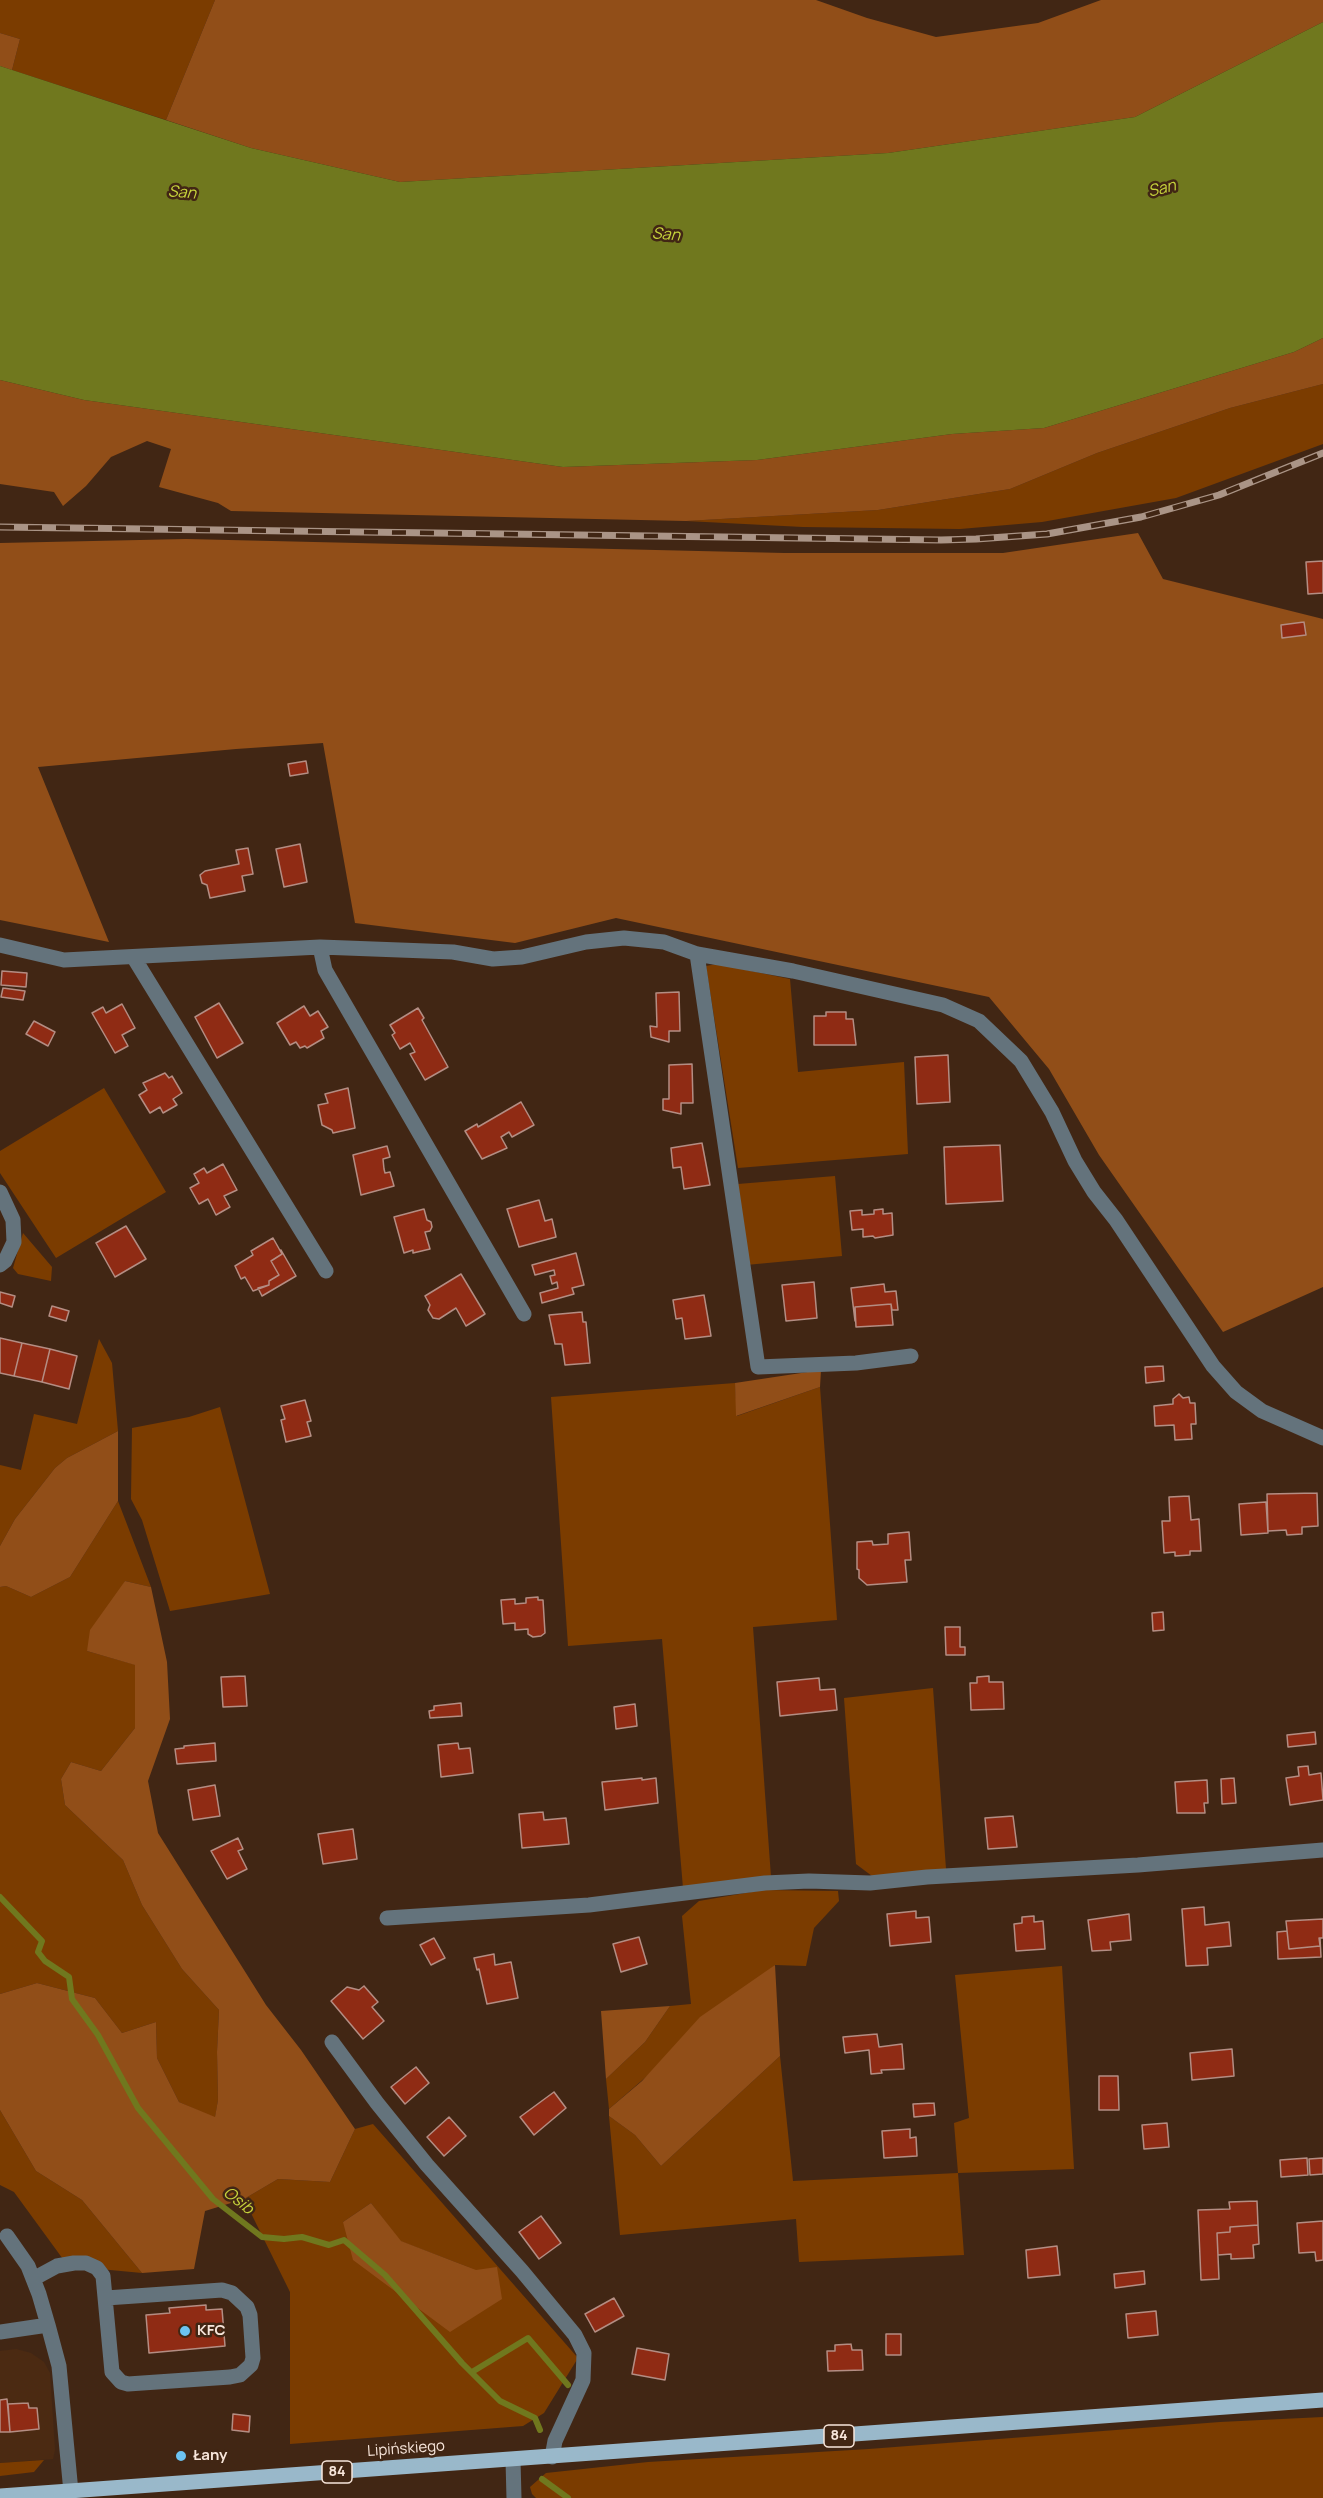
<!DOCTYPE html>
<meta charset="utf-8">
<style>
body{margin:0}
canvas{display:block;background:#412614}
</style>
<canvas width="1323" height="2498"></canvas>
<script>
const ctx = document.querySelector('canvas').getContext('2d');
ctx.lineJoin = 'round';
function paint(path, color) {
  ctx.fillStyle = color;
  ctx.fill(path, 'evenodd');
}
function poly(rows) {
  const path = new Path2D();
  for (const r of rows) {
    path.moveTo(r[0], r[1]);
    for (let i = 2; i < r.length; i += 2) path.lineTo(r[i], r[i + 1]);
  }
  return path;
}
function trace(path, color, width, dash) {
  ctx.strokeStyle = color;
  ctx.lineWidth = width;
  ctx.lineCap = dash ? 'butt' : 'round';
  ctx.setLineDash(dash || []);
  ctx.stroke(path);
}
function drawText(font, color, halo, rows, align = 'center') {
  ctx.font = font + ' Manrope,sans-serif';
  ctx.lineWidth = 5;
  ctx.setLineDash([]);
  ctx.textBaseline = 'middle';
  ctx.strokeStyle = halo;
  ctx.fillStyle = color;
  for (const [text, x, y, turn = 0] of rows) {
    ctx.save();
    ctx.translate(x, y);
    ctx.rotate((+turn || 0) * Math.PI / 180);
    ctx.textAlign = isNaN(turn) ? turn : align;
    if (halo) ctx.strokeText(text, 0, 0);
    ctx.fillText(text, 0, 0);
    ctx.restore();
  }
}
paint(poly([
 [16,2349,31,2353,44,2362,50,2373,55,2450,53,2459,0,2463,0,2351]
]), '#4b2a12');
paint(poly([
 [0,0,215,0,166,120,12,70,20,39,0,33],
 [1323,384,1323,444,1176,498,1042,522,960,529,803,527,686,521,878,510,1010,489,1097,453,1230,408],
 [717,964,790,979,798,1072,904,1062,908,1154,738,1168,706,966],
 [104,1088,166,1192,56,1258,0,1173,0,1151],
 [835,1176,842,1256,746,1265,738,1184],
 [23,1233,52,1267,51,1281,18,1274,13,1268],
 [99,1339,112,1363,118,1431,67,1458,55,1468,15,1519,0,1546,0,1465,21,1470,34,1414,77,1424],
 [735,1383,737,1416,820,1387,837,1620,753,1627,771,1877,683,1888,662,1639,568,1646,551,1397],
 [220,1407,270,1594,170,1611,142,1520,131,1499,132,1428,189,1417],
 [118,1501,151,1587,125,1581,87,1651,136,1665,135,1728,101,1771,71,1762,61,1779,65,1805,123,1860,142,1905,182,1969,219,2010,217,2052,218,2100,215,2118,179,2102,157,2058,156,2022,122,2033,95,1998,37,1983,0,1994,0,1587,6,1586,31,1597,70,1577],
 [933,1688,946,1869,872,1876,856,1864,844,1698],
 [763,1890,838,1891,839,1901,814,1928,806,1966,775,1965,609,2109,606,2079,645,2042,670,2006,691,2004,682,1916,699,1901],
 [1062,1966,1074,2169,958,2173,964,2255,799,2262,796,2219,620,2235,609,2116,635,2135,661,2166,780,2056,793,2181,958,2173,954,2123,969,2118,955,1975],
 [0,2110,36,2171,82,2200,142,2273,68,2266,14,2192,0,2185],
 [373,2124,578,2358,544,2413,523,2426,290,2444,290,2292,244,2199,278,2179,330,2182,355,2129],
 [371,2203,400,2241,476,2270,343,2222],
 [1323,2417,1323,2498,536,2498,532,2494,530,2487,546,2473,648,2462,869,2449,1220,2422],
 [44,2460,34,2472,0,2476,0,2463]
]), '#7b3c00');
paint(poly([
 [215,0,816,0,867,18,936,37,1038,23,1101,0,1323,0,1323,22,1135,117,888,153,400,182,251,148,166,120],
 [0,33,20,39,12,70,0,66],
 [1323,338,1323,384,1230,408,1097,453,1010,489,878,510,686,521,231,511,218,503,159,487,171,449,147,441,111,457,86,486,63,506,54,492,0,484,0,380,84,400,563,467,757,460,952,434,1044,428,1294,352],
 [1138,533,1163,579,1323,619,1323,1287,1223,1332,1099,1155,1049,1069,989,997,616,918,515,943,355,923,323,743,236,749,38,767,109,942,0,920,0,543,186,539,784,553,1003,553],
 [821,1370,820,1387,736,1416,735,1383],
 [118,1431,118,1501,70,1577,31,1597,6,1586,0,1587,0,1546,15,1519,55,1468,67,1458],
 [125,1581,151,1587,167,1662,170,1719,148,1781,158,1833,266,2005,301,2050,355,2129,330,2182,278,2179,244,2199,205,2211,194,2269,142,2273,82,2200,36,2171,0,2110,0,1994,37,1983,95,1998,122,2033,156,2022,157,2058,179,2102,215,2117,218,2100,217,2052,219,2010,182,1969,142,1905,123,1860,65,1805,61,1779,71,1762,101,1771,135,1728,135,1665,87,1651,90,1630],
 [775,1965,780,2056,661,2166,635,2135,609,2116,609,2109,642,2081,700,2017],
 [670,2006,645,2042,606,2079,601,2011],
 [371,2203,401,2241,476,2270,497,2267,502,2299,450,2332,353,2260,343,2222]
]), '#914e18');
paint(poly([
 [1323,22,1323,338,1294,352,1044,428,952,434,757,460,563,467,84,400,0,380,0,66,251,148,400,182,888,153,1135,117]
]), '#70781e');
trace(poly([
 [0,1897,42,1941,38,1952,45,1961,69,1977,72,1999,98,2035,138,2108,213,2199,262,2237,284,2239,302,2237,329,2245,344,2240,385,2275,462,2363,500,2401,535,2418,540,2430],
 [472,2372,528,2338,568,2385],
 [542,2479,568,2498]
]), '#70781e', 6);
const building = poly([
 [1323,561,1323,593,1308,594,1306,562,1323,561],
 [1304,622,1306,635,1282,638,1281,625,1304,622],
 [306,761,308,773,290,776,288,764,306,761],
 [300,844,307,882,284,887,276,849,300,844],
 [248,848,253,874,242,876,245,891,210,898,207,885,202,883,200,875,205,871,239,864,236,850,248,848],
 [2,971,27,973,26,987,1,985,2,971],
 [3,988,25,991,23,1000,1,997,3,988],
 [679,992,680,1031,669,1031,669,1042,651,1037,650,1026,657,1027,656,993,679,992],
 [219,1003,243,1043,217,1058,195,1017,219,1003],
 [122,1004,135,1028,122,1035,128,1046,115,1053,92,1013,103,1007,106,1013,122,1004],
 [304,1006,310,1016,318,1011,328,1027,321,1031,324,1038,307,1048,305,1046,300,1048,296,1042,290,1045,277,1023,304,1006],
 [418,1008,424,1018,422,1020,448,1067,425,1080,410,1054,415,1052,410,1043,400,1049,392,1035,395,1033,390,1025,418,1008],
 [826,1012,846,1012,846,1019,853,1019,856,1045,814,1045,814,1016,826,1016,826,1012],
 [34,1021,55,1032,48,1046,26,1034,34,1021],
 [948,1055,950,1102,917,1104,915,1057,948,1055],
 [692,1064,693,1103,681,1103,681,1114,663,1110,663,1099,669,1099,669,1065,692,1064],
 [165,1073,169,1078,172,1076,182,1093,173,1099,177,1105,163,1113,160,1107,150,1113,139,1095,147,1090,143,1083,165,1073],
 [348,1088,355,1128,333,1133,332,1130,322,1125,318,1105,328,1103,325,1094,348,1088],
 [521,1102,534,1125,512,1137,509,1132,501,1137,507,1148,482,1159,465,1131,477,1124,478,1127,521,1102],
 [702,1143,710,1185,684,1189,681,1167,673,1168,671,1148,702,1143],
 [1000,1145,1003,1201,946,1204,944,1147,1000,1145],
 [387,1146,390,1157,383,1159,384,1169,385,1173,390,1172,394,1186,361,1195,353,1155,387,1146],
 [223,1164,237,1190,224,1196,230,1207,216,1215,208,1199,199,1204,190,1188,199,1183,194,1174,204,1168,207,1173,223,1164],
 [539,1200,545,1221,552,1219,556,1237,519,1247,507,1209,539,1200],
 [424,1209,427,1220,431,1222,432,1227,430,1231,425,1232,430,1249,413,1253,413,1250,404,1253,394,1217,424,1209],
 [883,1209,883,1214,892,1213,893,1235,875,1238,873,1236,863,1237,863,1229,852,1230,850,1211,862,1210,862,1215,874,1214,874,1210,883,1209],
 [126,1226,146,1259,115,1277,96,1243,126,1226],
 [273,1238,282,1254,271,1261,279,1275,269,1281,269,1285,253,1291,245,1277,241,1279,235,1266,253,1255,251,1251,273,1238],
 [281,1250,296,1276,262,1296,258,1288,269,1285,269,1281,279,1275,271,1261,282,1254,281,1250],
 [576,1253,584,1285,572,1288,574,1294,542,1303,540,1293,558,1288,557,1282,552,1284,550,1276,555,1275,554,1270,535,1275,532,1265,576,1253],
 [461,1274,485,1314,466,1326,456,1308,439,1319,433,1318,428,1310,430,1305,425,1296,461,1274],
 [814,1282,817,1318,786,1321,782,1285,814,1282],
 [884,1284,885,1292,896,1291,898,1310,892,1310,891,1304,855,1307,855,1321,851,1288,884,1284],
 [0,1292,15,1296,12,1307,0,1303,0,1292],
 [704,1295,711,1336,685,1339,682,1318,676,1319,673,1300,704,1295],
 [891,1304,893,1325,856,1327,855,1307,891,1304],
 [52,1306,69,1311,66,1321,49,1316,52,1306],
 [582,1312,583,1322,586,1322,590,1363,565,1365,562,1344,555,1344,549,1315,582,1312],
 [0,1338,22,1343,14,1376,0,1373,0,1338],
 [22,1343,50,1349,42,1382,14,1376,22,1343],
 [50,1349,77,1356,69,1389,42,1382,50,1349],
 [1163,1366,1164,1381,1146,1383,1145,1367,1163,1366],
 [1179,1394,1183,1398,1189,1397,1190,1403,1195,1403,1196,1424,1191,1424,1192,1439,1175,1440,1174,1425,1155,1426,1154,1406,1173,1404,1173,1399,1179,1394],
 [305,1400,311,1421,307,1422,311,1436,286,1442,281,1420,285,1419,281,1406,305,1400],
 [1317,1493,1318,1526,1302,1527,1302,1534,1287,1535,1286,1530,1268,1531,1267,1494,1317,1493],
 [1189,1496,1191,1520,1199,1519,1201,1551,1190,1551,1190,1555,1175,1556,1175,1552,1164,1553,1162,1521,1170,1521,1169,1497,1189,1496],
 [1266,1502,1268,1533,1241,1535,1239,1504,1266,1502],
 [909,1532,911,1560,905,1560,907,1582,867,1585,859,1578,859,1570,857,1569,857,1542,872,1541,873,1545,888,1544,888,1534,909,1532],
 [538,1597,538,1600,543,1600,545,1633,541,1636,533,1637,528,1634,528,1629,515,1630,515,1623,503,1624,501,1600,515,1599,515,1604,526,1603,526,1598,538,1597],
 [1163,1612,1164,1630,1153,1631,1152,1613,1163,1612],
 [945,1627,960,1627,960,1647,965,1647,965,1655,946,1655,945,1627],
 [245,1676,247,1706,223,1707,221,1677,245,1676],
 [989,1676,989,1682,1003,1682,1004,1709,971,1710,970,1683,977,1683,977,1677,989,1676],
 [819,1678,820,1690,835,1689,837,1710,780,1716,777,1682,819,1678],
 [461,1703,462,1716,430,1718,429,1711,434,1710,434,1706,461,1703],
 [635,1704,637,1726,616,1729,614,1707,635,1704],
 [1315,1732,1316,1744,1288,1747,1287,1735,1315,1732],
 [215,1743,216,1761,177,1764,175,1749,184,1748,184,1746,215,1743],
 [458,1743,459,1749,470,1748,473,1773,441,1777,438,1745,458,1743],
 [1308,1766,1309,1775,1321,1773,1323,1800,1290,1805,1286,1778,1299,1776,1298,1767,1308,1766],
 [642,1778,642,1780,656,1778,658,1803,605,1810,602,1782,642,1778],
 [1234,1778,1236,1803,1222,1804,1221,1779,1234,1778],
 [1207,1780,1208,1803,1204,1803,1205,1813,1177,1813,1175,1782,1207,1780],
 [215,1785,220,1816,193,1820,188,1790,215,1785],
 [543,1812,544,1820,566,1818,569,1844,522,1848,519,1814,543,1812],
 [1013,1816,1017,1847,988,1849,985,1818,1013,1816],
 [353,1829,357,1859,323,1864,318,1834,353,1829],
 [238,1838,243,1849,238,1851,247,1869,227,1879,211,1851,238,1838],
 [1204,1907,1205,1925,1229,1922,1231,1946,1207,1948,1208,1965,1186,1966,1182,1909,1204,1907],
 [916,1911,916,1918,929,1917,931,1942,890,1946,887,1914,916,1911],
 [1129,1914,1131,1940,1110,1942,1111,1950,1092,1951,1088,1920,1129,1914],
 [1034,1916,1034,1922,1043,1921,1045,1949,1016,1951,1014,1924,1022,1923,1022,1917,1034,1916],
 [1323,1919,1323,1938,1319,1938,1320,1946,1289,1949,1286,1921,1323,1919],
 [1287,1931,1289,1949,1320,1946,1320,1938,1321,1957,1278,1959,1277,1932,1287,1931],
 [639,1937,647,1964,621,1972,613,1944,639,1937],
 [434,1938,445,1958,431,1965,420,1945,434,1938],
 [494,1954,495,1965,511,1962,518,1998,487,2004,479,1969,477,1970,474,1958,494,1954],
 [364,1986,378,2002,372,2007,384,2021,363,2039,331,2001,347,1987,359,1990,364,1986],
 [877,2034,879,2047,902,2044,904,2069,881,2070,882,2073,871,2074,869,2050,845,2053,843,2037,877,2034],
 [1232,2049,1234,2076,1192,2080,1190,2053,1232,2049],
 [416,2067,429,2083,405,2104,391,2087,416,2067],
 [1099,2076,1118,2076,1119,2110,1099,2110,1099,2076],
 [554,2092,566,2108,534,2135,520,2117,554,2092],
 [934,2103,935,2115,914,2117,913,2104,934,2103],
 [449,2117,466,2136,444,2156,427,2137,449,2117],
 [1167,2123,1169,2147,1144,2149,1142,2125,1167,2123],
 [910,2129,910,2138,916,2137,917,2156,884,2158,882,2131,910,2129],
 [1307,2158,1308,2175,1281,2177,1280,2160,1307,2158],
 [1323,2158,1323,2174,1310,2175,1309,2159,1323,2158],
 [1257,2201,1258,2225,1230,2227,1230,2232,1217,2233,1219,2279,1201,2280,1198,2210,1230,2209,1229,2202,1257,2201],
 [541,2216,561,2243,539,2259,519,2232,541,2216],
 [1323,2221,1323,2260,1316,2261,1315,2252,1299,2253,1297,2223,1323,2221],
 [1258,2225,1259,2244,1253,2245,1254,2258,1231,2259,1231,2254,1218,2255,1217,2233,1230,2232,1230,2227,1258,2225],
 [1057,2246,1060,2275,1028,2278,1026,2250,1057,2246],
 [1144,2271,1145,2284,1115,2288,1114,2274,1144,2271],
 [614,2298,624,2316,595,2332,585,2314,614,2298],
 [206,2305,206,2310,222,2309,225,2346,149,2353,146,2315,170,2313,169,2308,206,2305],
 [1156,2311,1158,2335,1128,2338,1126,2314,1156,2311],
 [886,2334,901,2334,901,2355,886,2355,886,2334],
 [851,2344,852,2350,862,2350,863,2370,828,2371,827,2351,835,2351,835,2345,851,2344],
 [637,2348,669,2354,665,2380,632,2374,637,2348],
 [7,2399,10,2432,0,2432,0,2400,7,2399],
 [28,2403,29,2408,37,2408,39,2429,10,2432,8,2404,28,2403],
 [233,2414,250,2416,249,2432,232,2430,233,2414]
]);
paint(building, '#8f2b14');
trace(building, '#b48d83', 1.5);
trace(poly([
 [0,945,64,960,320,947,453,952,493,959,522,957,586,942,624,938,664,942,697,954,793,971,943,1005,979,1021,1021,1061,1052,1112,1075,1161,1094,1192,1116,1220,1213,1366,1236,1392,1262,1411,1323,1438],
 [320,947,325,970,524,1314],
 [697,954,758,1367,856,1363,911,1356],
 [134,958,326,1271],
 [0,1192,13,1220,14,1242,5,1261,0,1265],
 [387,1918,589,1905,765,1883,809,1881,870,1883,927,1877,1138,1865,1323,1850],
 [332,2042,377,2103,427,2165,522,2271,575,2335,584,2353,583,2380,555,2441,552,2457],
 [7,2236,28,2266,39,2294,48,2325],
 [33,2279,57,2266,74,2263,86,2263,97,2268,103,2276,112,2372,121,2382,128,2384,230,2377,240,2375,251,2365,253,2358,250,2315,247,2307,232,2293,222,2290,106,2298],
 [0,2332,48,2325,59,2366,71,2492],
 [513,2460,514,2498]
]), '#64737c', 15);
trace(poly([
 [0,2496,1323,2400]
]), '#99b8ca', 15);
const rail = poly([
 [0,527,941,540,976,539,1047,534,1141,517,1219,495,1323,453]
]);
trace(rail, '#aa9486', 7);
trace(rail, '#412614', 4.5, [14]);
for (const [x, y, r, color] of [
 [185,2331,6,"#6cc3f2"],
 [181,2456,6,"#6cc3f2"]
]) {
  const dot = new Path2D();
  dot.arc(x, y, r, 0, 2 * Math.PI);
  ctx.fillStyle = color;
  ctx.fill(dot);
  trace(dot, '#412614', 2);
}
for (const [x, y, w] of [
 [839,2436,30],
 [337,2472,30]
]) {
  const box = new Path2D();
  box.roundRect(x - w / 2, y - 11, w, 22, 4.5);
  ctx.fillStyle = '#412614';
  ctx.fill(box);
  trace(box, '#f8e6db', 1.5);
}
drawText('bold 14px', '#f8e6db', null, [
 ["84",839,2436],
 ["84",337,2472]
]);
drawText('bold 15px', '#f8e6db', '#412614', [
 ["KFC",197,2331],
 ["Łany",193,2456]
], 'left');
drawText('15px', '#f8e6db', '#412614', [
 ["Lipińskiego",406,2449,-4]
]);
drawText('italic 16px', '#c7d43c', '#412614', [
 ["San",1162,189,-14],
 ["San",182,193,5],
 ["San",666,235,5],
 ["Osib",238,2201,38]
]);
</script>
